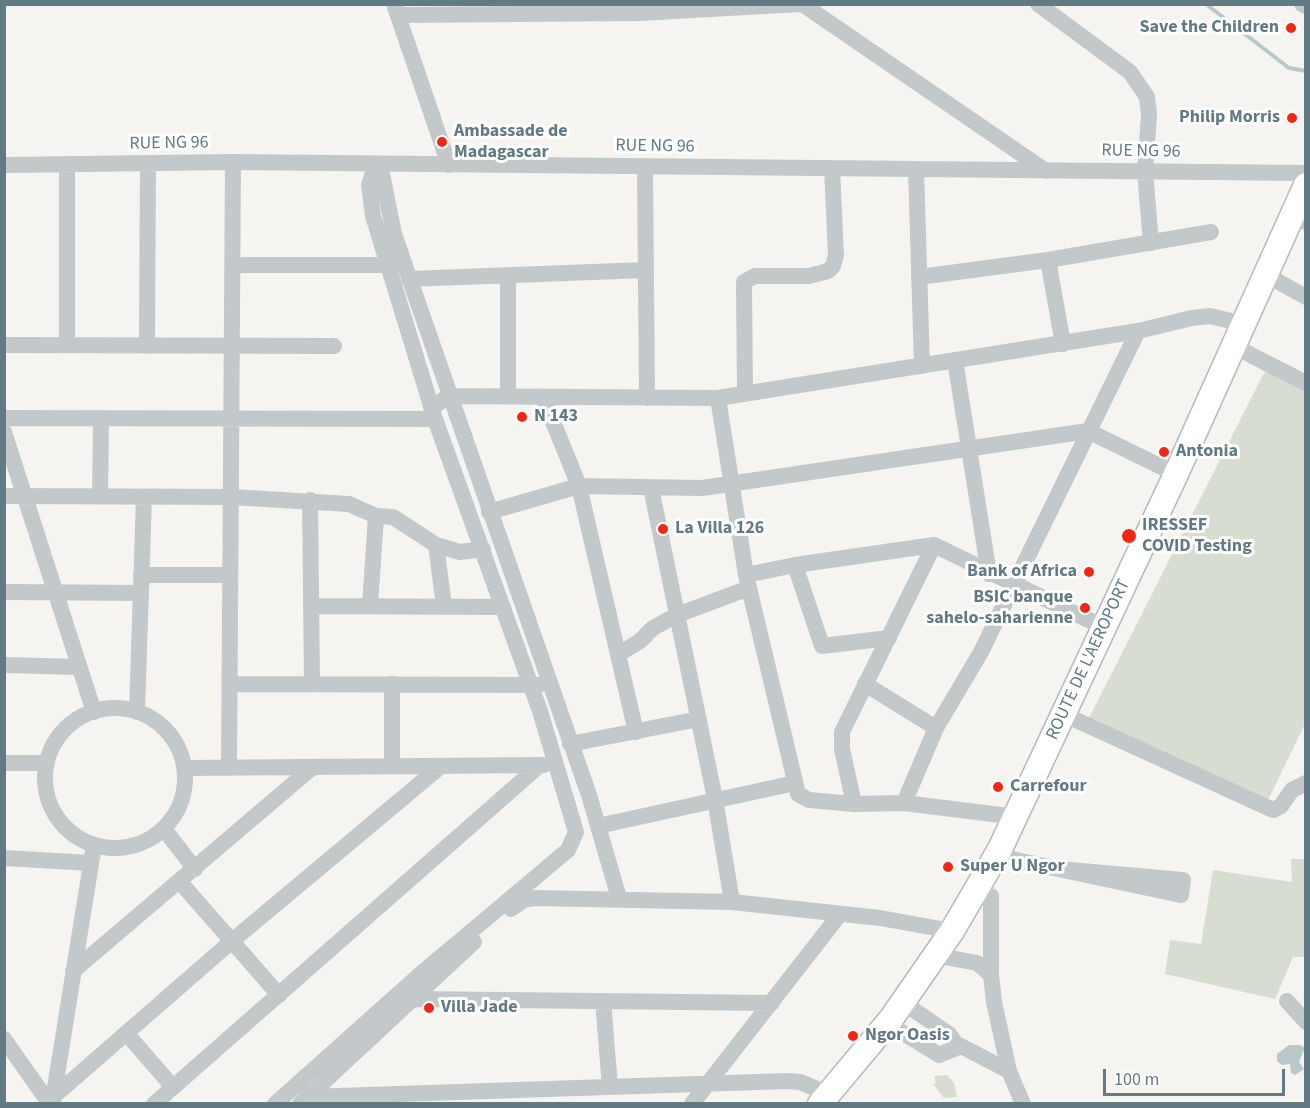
<!DOCTYPE html>
<style>
body{margin:0}
#map{position:relative;width:1310px;height:1108px;overflow:hidden;background:#f5f4f0;font-family:"Source Sans 3",sans-serif}
canvas{display:block}
.frame{position:absolute;inset:0;border:6px solid #617a84;pointer-events:none}
.scale{position:absolute;left:1103px;top:1069px;width:182px;height:27px;box-sizing:border-box;border:3px solid #617a84;border-top:0;padding-left:8px;font-size:18px;line-height:21px;white-space:nowrap;color:#617a84;-webkit-text-stroke:4px #fff;paint-order:stroke}
</style>
<div id="map">
<canvas width="1310" height="1108"></canvas>
<div class="frame"></div>
<div class="scale">100 m</div>
</div>
<script>
const ctx = document.querySelector('canvas').getContext('2d');
ctx.lineJoin = 'round';
function paint(path, color) {
  ctx.fillStyle = color;
  ctx.fill(path, 'evenodd');
}
function poly(rows) {
  const path = new Path2D();
  for (const r of rows) {
    if (r.length === 3) {
      path.moveTo(r[0] + r[2], r[1]);
      path.arc(r[0], r[1], r[2], 0, 2 * Math.PI);
      continue;
    }
    path.moveTo(r[0], r[1]);
    for (let i = 2; i < r.length; i += 2) path.lineTo(r[i], r[i + 1]);
  }
  return path;
}
function trace(path, color, width, dash) {
  ctx.strokeStyle = color;
  ctx.lineWidth = width;
  ctx.lineCap = dash ? 'butt' : 'round';
  ctx.setLineDash(dash || []);
  ctx.stroke(path);
}
function drawText(font, color, halo, rows, align = 'center') {
  ctx.font = font + ' "Source Sans 3",sans-serif';
  ctx.lineWidth = 6;
  ctx.setLineDash([]);
  ctx.textBaseline = 'middle';
  ctx.strokeStyle = halo;
  ctx.fillStyle = color;
  for (const [text, x, y, turn = 0] of rows) {
    ctx.save();
    ctx.translate(x, y);
    ctx.rotate((+turn || 0) * Math.PI / 180);
    ctx.textAlign = isNaN(turn) ? turn : align;
    if (halo) ctx.strokeText(text, 0, 0);
    ctx.fillText(text, 0, 0);
    ctx.restore();
  }
}
paint(poly([
 [1266,369,1305,389,1305,724,1268,800,1088,720],
 [1291,859,1305,859,1305,957,1293,957,1275,999,1165,974,1170,940,1201,944,1213,870,1292,882],
 [947,1075,954,1083,957,1097,944,1098,933,1084,936,1083,934,1076]
]), '#d7ddd1');
paint(poly([
 [1289,1045,1300,1045,1305,1048,1299,1062,1304,1069,1295,1075,1291,1073,1290,1064,1282,1065,1277,1061,1277,1054]
]), '#b9c9cb');
trace(poly([
 [1206,4,1289,68,1306,71]
]), '#b9c9cb', 4);
const highway = poly([
 [820,1104,891,1019,952,931,1000,849,1176,474,1306,185]
]);
trace(highway, '#b5babc', 27);
trace(poly([
 [802,4,1046,171],
 [1038,4,1130,72,1147,97,1149,114,1145,172,1151,243],
 [1302,4,1306,6],
 [395,7,449,165],
 [398,15,639,13,800,4],
 [380,164,394,234,589,795,619,898],
 [4,165,233,162,1306,173],
 [645,167,647,398],
 [916,169,922,366],
 [1304,221,1306,222],
 [1048,260,1063,344],
 [233,265,388,265],
 [919,277,1048,260,1211,232],
 [409,279,645,270],
 [1277,281,1306,297],
 [4,345,334,346],
 [67,345,67,165],
 [147,346,148,163],
 [1245,352,1306,383],
 [955,360,989,574],
 [745,394,744,282,755,276,809,276,828,271,833,266,836,255,832,169],
 [508,396,508,275],
 [543,397,579,486,636,732],
 [718,398,746,575,798,794,809,800,854,804,904,803,1017,817],
 [431,408,449,396,718,398,1138,331,1192,318,1210,316,1243,324],
 [4,418,435,419],
 [4,432,94,712],
 [651,488,715,799,732,902],
 [4,496,231,497,349,504,376,516,393,517,436,545,460,552,483,549],
 [100,496,101,418],
 [310,500,312,684],
 [489,512,579,486,702,488,1088,431,1176,474],
 [436,545,444,606],
 [795,565,822,646,889,638],
 [141,575,230,575],
 [746,575,795,565,934,545,1103,627],
 [4,592,141,593],
 [313,606,503,607],
 [370,606,376,516],
 [619,654,640,641,653,628,677,615,749,588],
 [4,665,79,667],
 [230,684,539,685],
 [865,684,936,728],
 [115,778,70],
 [137,712,144,497],
 [1076,720,1273,810,1281,806,1292,790,1306,783],
 [570,744,699,719],
 [4,763,47,763],
 [392,766,392,684],
 [185,768,544,765],
 [229,768,233,162],
 [904,803,936,728,981,652,1138,331],
 [854,804,842,749,842,732,934,545],
 [598,826,795,783],
 [164,829,195,869],
 [4,858,91,863],
 [1012,859,1058,869,1181,895,1183,880,1058,869],
 [180,882,279,995],
 [991,896,991,975,994,1002,1009,1071,1023,1104],
 [511,909,524,900,535,898,732,902,880,918,952,931],
 [950,958,977,963,991,975],
 [73,971,313,767],
 [414,999,772,1003],
 [603,1001,610,1087],
 [1287,1001,1306,1022],
 [914,1010,949,1034,957,1046],
 [900,1031,939,1055,961,1046,1009,1071],
 [126,1033,173,1087],
 [4,1039,50,1104],
 [306,1094,308,1097,787,1081,800,1082,829,1094],
 [54,1096,232,941,441,766],
 [53,1100,94,845],
 [154,1104,540,765],
 [275,1104,424,971,568,850,576,832,540,711,435,419,373,216,369,185,373,173,381,169],
 [300,1104,474,942],
 [692,1104,840,914]
]), '#c3c8ca', 16);
trace(highway, '#fff', 24);
for (const [x, y, r, color] of [
 [1291,28,6,"#f32612"],
 [1292,118,6,"#f32612"],
 [442,142,6,"#f32612"],
 [522,417,6,"#f32612"],
 [1164,452,6,"#f32612"],
 [663,529,6,"#f32612"],
 [1129,536,8,"#f32612"],
 [1089,572,6,"#f32612"],
 [1085,608,6,"#f32612"],
 [998,787,6,"#f32612"],
 [948,867,6,"#f32612"],
 [429,1008,6,"#f32612"],
 [853,1036,6,"#f32612"]
]) {
  const dot = new Path2D();
  dot.arc(x, y, r, 0, 2 * Math.PI);
  ctx.fillStyle = color;
  ctx.fill(dot);
  trace(dot, '#fff', 2);
}
drawText('bold 18px', '#617a84', '#fff', [
 ["Save the Children",1279,28,"right"],
 ["Philip Morris",1280,118,"right"],
 ["Ambassade de",454,132],
 ["Madagascar",454,153],
 ["N 143",534,417],
 ["Antonia",1176,452],
 ["IRESSEF",1142,526],
 ["COVID Testing",1142,547],
 ["La Villa 126",675,529],
 ["Bank of Africa",1077,572,"right"],
 ["BSIC banque",1073,598,"right"],
 ["sahelo-saharienne",1073,619,"right"],
 ["Carrefour",1010,787],
 ["Super U Ngor",960,867],
 ["Villa Jade",441,1008],
 ["Ngor Oasis",865,1036]
], 'left');
drawText('18px', '#617a84', '#fff', [
 ["RUE NG 96",169,144,-1],
 ["RUE NG 96",655,147,1],
 ["RUE NG 96",1141,152,1],
 ["ROUTE DE L'AEROPORT",1089,660,-65]
]);
</script>
